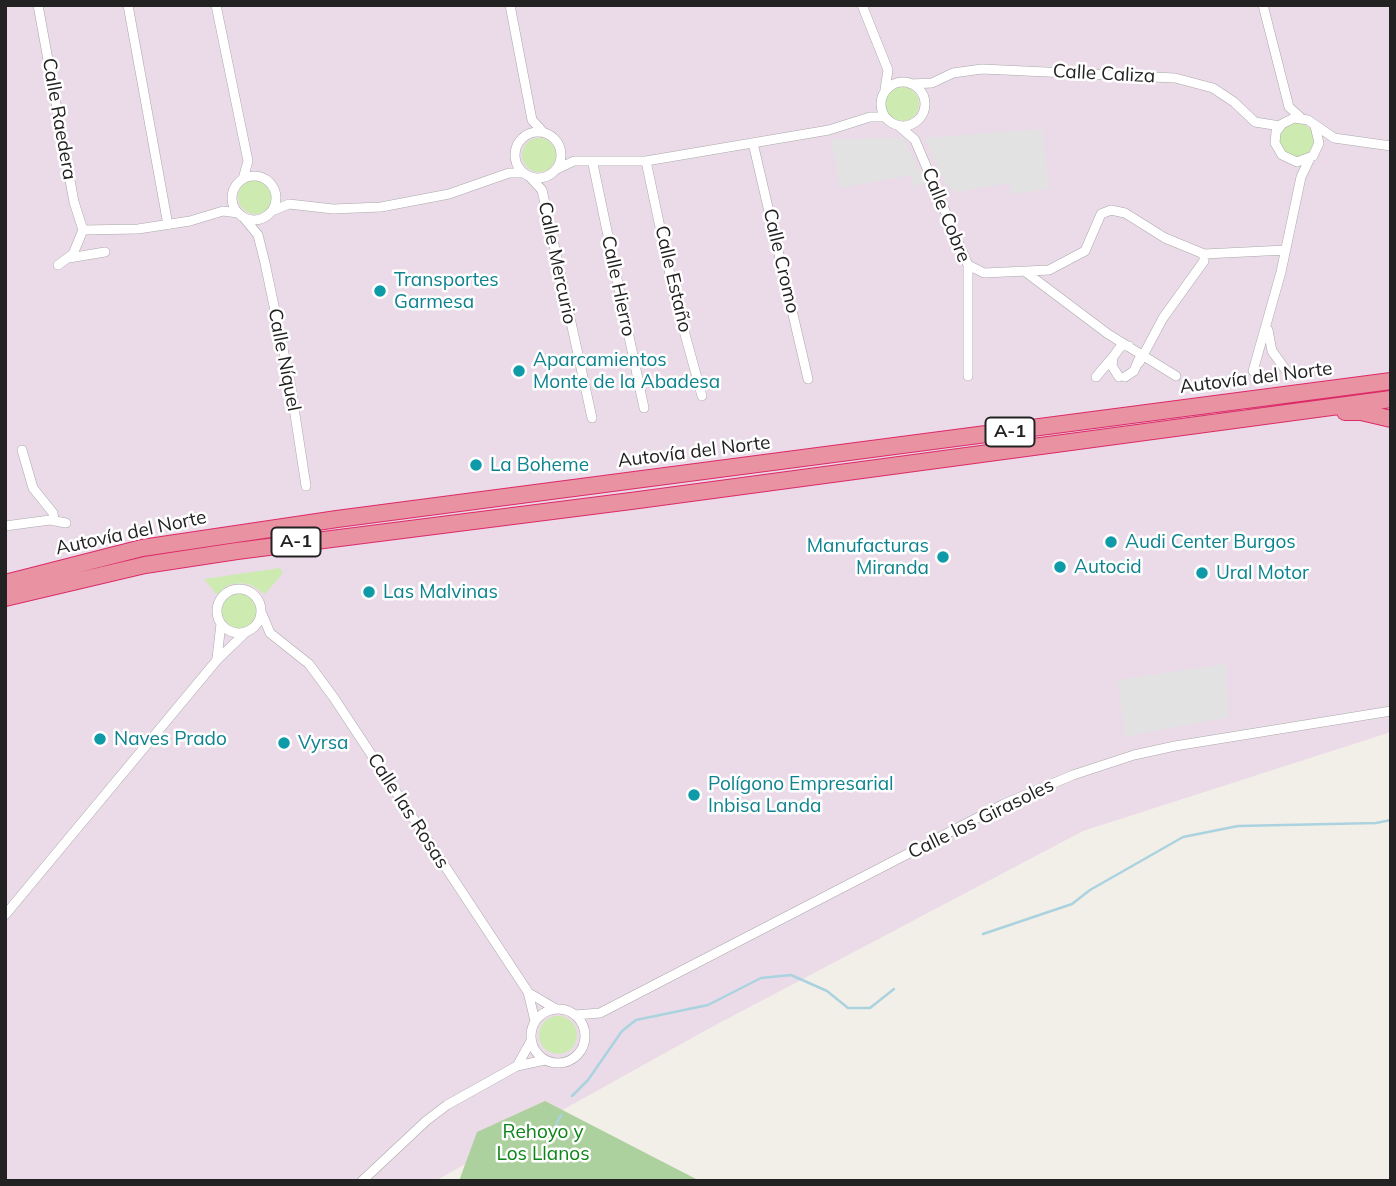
<!DOCTYPE html>
<meta charset="utf-8">
<style>
body{margin:0}
#map{position:relative;width:1396px;height:1186px;overflow:hidden;background:#f2efe9;font-family:Mulish,sans-serif}
canvas{display:block}
.frame{position:absolute;inset:0;border:7px solid #222;pointer-events:none}
</style>
<div id="map">
<canvas width="1396" height="1186"></canvas>
<div class="frame"></div>
</div>
<script>
const ctx = document.querySelector('canvas').getContext('2d');
ctx.lineJoin = 'round';
function paint(path, color) {
  ctx.fillStyle = color;
  ctx.fill(path, 'evenodd');
}
function poly(rows) {
  const path = new Path2D();
  for (const r of rows) {
    if (r.length === 3) {
      path.moveTo(r[0] + r[2], r[1]);
      path.arc(r[0], r[1], r[2], 0, 2 * Math.PI);
      continue;
    }
    path.moveTo(r[0], r[1]);
    for (let i = 2; i < r.length; i += 2) path.lineTo(r[i], r[i + 1]);
  }
  return path;
}
function trace(path, color, width, dash) {
  ctx.strokeStyle = color;
  ctx.lineWidth = width;
  ctx.lineCap = dash ? 'butt' : 'round';
  ctx.setLineDash(dash || []);
  ctx.stroke(path);
}
function drawText(font, color, halo, rows, align = 'center') {
  ctx.font = font + ' Mulish,sans-serif';
  ctx.lineWidth = 5;
  ctx.setLineDash([]);
  ctx.textBaseline = 'middle';
  ctx.strokeStyle = halo;
  ctx.fillStyle = color;
  for (const [text, x, y, turn = 0] of rows) {
    ctx.save();
    ctx.translate(x, y);
    ctx.rotate((+turn || 0) * Math.PI / 180);
    ctx.textAlign = isNaN(turn) ? turn : align;
    if (halo) ctx.strokeText(text, 0, 0);
    ctx.fillText(text, 0, 0);
    ctx.restore();
  }
}
paint(poly([
 [5,5,1391,5,1391,732,1083,831,708,1029,435,1181,5,1181]
]), '#ebdbe8');
paint(poly([
 [902,104,17],
 [1297,140,17],
 [539,155,17],
 [255,197,17],
 [280,568,283,573,265,594,251,585,241,583,228,585,217,595,204,579],
 [239,611,17],
 [558,1035,19]
]), '#cdebb0');
paint(poly([
 [545,1101,698,1180,699,1181,459,1181,477,1132]
]), '#add19e');
paint(poly([
 [1042,129,1049,189,1012,194,1009,183,955,192,945,183,925,138],
 [903,138,926,183,914,187,912,175,840,188,831,139],
 [1226,664,1228,717,1125,737,1118,680]
]), '#e2e2e2');
trace(poly([
 [983,934,1072,904,1090,890,1183,837,1238,826,1376,823,1391,820],
 [572,1096,588,1080,622,1031,636,1020,708,1005,761,978,791,975,827,991,848,1008,870,1008,894,989],
 [550,1136,561,1115]
]), '#aad3df', 2.5);
const minor = poly([
 [38,5,74,202,83,230],
 [128,5,168,225],
 [216,5,248,161,243,179],
 [510,5,532,120,544,133],
 [862,5,888,70,885,89],
 [1263,5,1289,107,1300,117],
 [903,104,22],
 [911,84,932,83,953,73,982,69,1175,78,1213,88,1234,102,1255,122,1280,126],
 [899,126,915,140,968,265,968,376],
 [1315,126,1319,143,1313,156,1297,162,1282,155,1275,143,1276,132,1282,124,1294,118,1308,120,1334,138,1391,146],
 [538,155,23],
 [753,143,808,379],
 [646,161,675,298,702,396],
 [593,164,644,408],
 [555,170,574,161,646,161,829,130,870,117,884,117],
 [254,198,22],
 [530,177,542,190,592,418],
 [272,211,289,204,333,209,381,207,449,194,509,173,524,173],
 [244,218,258,235,265,263,290,382,306,486],
 [83,230,138,229,190,221,223,211,238,213],
 [69,258,105,252],
 [58,265,73,254,83,230],
 [968,265,984,273,1049,270,1085,251,1101,214,1111,210,1125,213,1165,238,1204,254,1286,250],
 [1027,273,1108,334,1176,376],
 [1268,330,1272,351,1285,369],
 [1139,363,1163,318,1204,261,1204,254],
 [1253,371,1281,272,1301,177,1310,158],
 [1096,377,1112,358],
 [1119,377,1112,366,1113,357,1121,346,1129,346],
 [1125,377,1134,371,1139,359],
 [22,450,33,488,53,513,54,521],
 [5,526,50,520,66,523],
 [239,611,22],
 [262,614,270,633,309,664,334,698,528,992,535,1021],
 [217,658,221,624],
 [5,915,217,660,245,633],
 [529,993,556,1009],
 [558,1036,27],
 [575,1015,600,1013,1004,804,1073,775,1134,755,1175,746,1391,711],
 [517,1066,531,1041],
 [362,1181,426,1121,447,1105,517,1066,545,1060]
]);
const motorway = poly([
 [1345,412,1361,412,1391,419],
 [5,583,142,548,337,519,1391,381],
 [5,598,145,565,237,551,631,501,1391,399]
]);
trace(minor, '#a9a9a9', 10);
trace(motorway, '#dc2a67', 18);
trace(minor, '#fff', 9);
trace(motorway, '#e892a2', 16);
for (const [x, y, r, color] of [
 [380,291,7,"#0f9aa8"],
 [519,371,7,"#0f9aa8"],
 [476,465,7,"#0f9aa8"],
 [1111,542,7,"#0f9aa8"],
 [943,557,7,"#0f9aa8"],
 [1060,567,7,"#0f9aa8"],
 [1202,573,7,"#0f9aa8"],
 [369,592,7,"#0f9aa8"],
 [100,739,7,"#0f9aa8"],
 [284,743,7,"#0f9aa8"],
 [694,795,7,"#0f9aa8"]
]) {
  const dot = new Path2D();
  dot.arc(x, y, r, 0, 2 * Math.PI);
  ctx.fillStyle = color;
  ctx.fill(dot);
  trace(dot, '#fff', 2.5);
}
for (const [x, y, w] of [
 [1010,432,49],
 [296,542,49]
]) {
  const box = new Path2D();
  box.roundRect(x - w / 2, y - 14.5, w, 29, 5);
  ctx.fillStyle = '#fff';
  ctx.fill(box);
  trace(box, '#222', 2);
}
drawText('bold 18px', '#222', null, [
 ["A-1",1010,432],
 ["A-1",296,542]
]);
drawText('19px', '#222', '#fff', [
 ["Calle Caliza",1104,74,3],
 ["Calle Raedera",59,119,80],
 ["Calle Cobre",946,215,68],
 ["Calle Cromo",781,261,77],
 ["Calle Mercurio",557,263,78],
 ["Calle Estaño",673,279,77],
 ["Calle Hierro",618,286,78],
 ["Calle Níquel",284,360,79],
 ["Autovía del Norte",1256,378,-7],
 ["Autovía del Norte",694,452,-7],
 ["Autovía del Norte",131,533,-12],
 ["Calle las Rosas",408,811,57],
 ["Calle los Girasoles",981,819,-26]
]);
drawText('19px', '#0d838f', '#fff', [
 ["Transportes",394,280],
 ["Garmesa",394,302],
 ["Aparcamientos",533,360],
 ["Monte de la Abadesa",533,382],
 ["La Boheme",490,465],
 ["Audi Center Burgos",1125,542],
 ["Manufacturas",929,546,"right"],
 ["Miranda",929,568,"right"],
 ["Autocid",1074,567],
 ["Ural Motor",1216,573],
 ["Las Malvinas",383,592],
 ["Naves Prado",114,739],
 ["Vyrsa",298,743],
 ["Polígono Empresarial",708,784],
 ["Inbisa Landa",708,806]
], 'left');
drawText('19px', '#0c8416', '#fff', [
 ["Rehoyo y",543,1132],
 ["Los Llanos",543,1154]
]);
</script>
